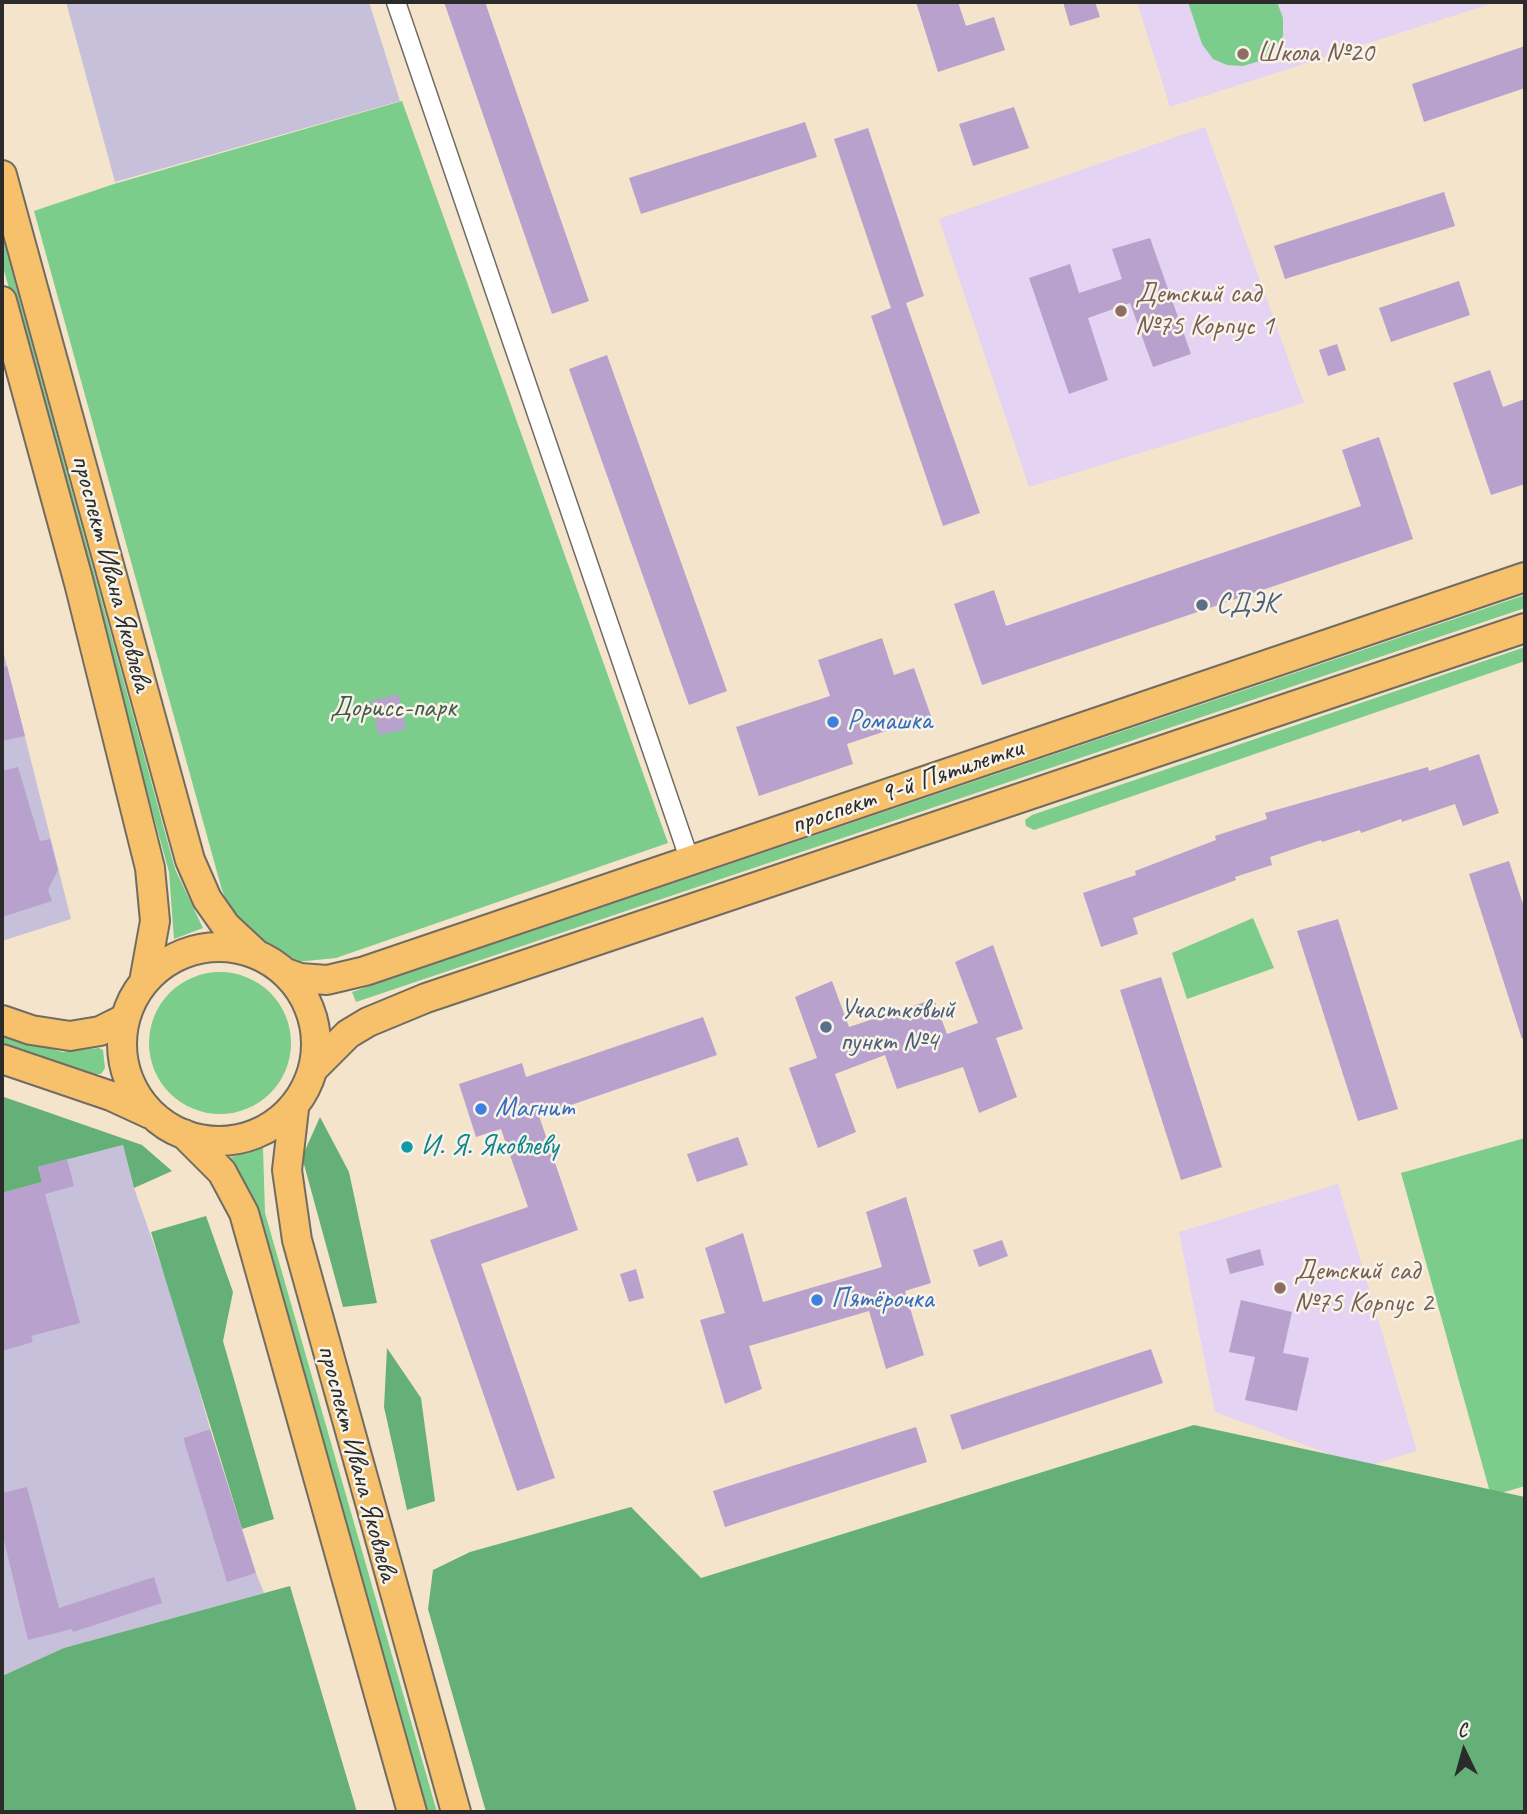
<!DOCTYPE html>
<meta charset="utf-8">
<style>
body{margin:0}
#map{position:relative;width:1527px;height:1814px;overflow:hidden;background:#f4e4cc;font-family:Caveat,sans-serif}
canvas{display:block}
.frame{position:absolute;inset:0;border:4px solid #2b2b2b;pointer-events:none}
.north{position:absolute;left:1429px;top:1716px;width:70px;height:70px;-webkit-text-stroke:5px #f7f3e8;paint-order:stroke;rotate:355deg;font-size:19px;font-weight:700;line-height:28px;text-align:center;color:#2b2b2b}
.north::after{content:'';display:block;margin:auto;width:24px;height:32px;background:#2b2b2b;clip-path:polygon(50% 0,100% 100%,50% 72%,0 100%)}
</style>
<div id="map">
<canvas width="1527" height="1814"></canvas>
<div class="frame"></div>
<div class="north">С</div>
</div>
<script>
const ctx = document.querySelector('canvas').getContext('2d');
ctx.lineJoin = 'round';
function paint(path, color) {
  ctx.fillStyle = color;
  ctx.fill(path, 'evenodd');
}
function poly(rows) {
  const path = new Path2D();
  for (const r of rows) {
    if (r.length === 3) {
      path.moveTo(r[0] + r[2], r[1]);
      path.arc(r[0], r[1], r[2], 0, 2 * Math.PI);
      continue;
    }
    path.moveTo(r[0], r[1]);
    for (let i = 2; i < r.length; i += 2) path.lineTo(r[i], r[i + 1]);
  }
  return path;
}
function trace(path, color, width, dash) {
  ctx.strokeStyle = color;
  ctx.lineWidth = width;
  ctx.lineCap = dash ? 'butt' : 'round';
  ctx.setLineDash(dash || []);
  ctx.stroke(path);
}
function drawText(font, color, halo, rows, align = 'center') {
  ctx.font = font + ' Caveat,sans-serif';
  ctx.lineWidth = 5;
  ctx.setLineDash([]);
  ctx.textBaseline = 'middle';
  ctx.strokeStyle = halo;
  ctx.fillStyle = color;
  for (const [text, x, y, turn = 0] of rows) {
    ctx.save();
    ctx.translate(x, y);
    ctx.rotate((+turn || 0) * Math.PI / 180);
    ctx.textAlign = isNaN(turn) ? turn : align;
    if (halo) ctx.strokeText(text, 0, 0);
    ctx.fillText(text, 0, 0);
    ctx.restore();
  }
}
paint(poly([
 [1137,2,1496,2,1170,107],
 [1205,127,1304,403,1029,487,939,219],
 [1338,1184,1417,1451,1364,1467,1215,1412,1179,1232]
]), '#e4d3f2');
paint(poly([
 [66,2,369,2,400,101,115,182],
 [2,646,71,919,2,941],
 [123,1145,134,1188,172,1296,210,1429,183,1438,227,1581,256,1573,264,1593,65,1648,2,1676,2,1193,41,1182,38,1167]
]), '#c6c0da');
paint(poly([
 [1188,2,1277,2,1283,18,1283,36,1275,50,1263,60,1243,66,1227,65,1213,59,1202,44],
 [402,101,668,843,336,958,286,963,244,941,222,890,34,211,114,184],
 [2,235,175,869,203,928,174,939,169,872,2,263],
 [1525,595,1525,608,356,1002,352,992],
 [1525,647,1525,661,1034,830,1026,826,1025,820,1032,815],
 [1253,918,1274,968,1187,999,1172,953],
 [220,1043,71],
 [2,1035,63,1052,99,1048,103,1050,105,1068,101,1074,95,1074,2,1045],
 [1525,1138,1525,1486,1491,1496,1401,1173],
 [263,1148,265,1213,437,1812,426,1812,255,1218,221,1160]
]), '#7ccc8c');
paint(poly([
 [4,1097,142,1145,172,1171,134,1188,123,1145,38,1167,42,1182,2,1193],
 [320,1117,349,1172,377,1303,343,1307,302,1157],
 [206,1216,233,1292,223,1341,274,1519,242,1529,151,1232],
 [387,1348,421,1398,435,1501,407,1510,384,1407],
 [1194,1425,1525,1497,1525,1812,486,1812,428,1609,433,1570,470,1552,631,1507,701,1578],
 [290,1586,357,1812,2,1812,2,1676,64,1648]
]), '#65b078');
paint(poly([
 [444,2,485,2,589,301,552,314],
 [916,2,958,2,966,26,994,17,1005,50,938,72],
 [1063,2,1095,2,1100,17,1070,26],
 [1525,46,1525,88,1424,122,1412,84],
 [1014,107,1029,148,973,166,959,124],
 [805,122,817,157,641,214,629,178],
 [868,128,924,296,906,303,980,513,943,526,871,316,891,308,834,139],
 [1444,192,1455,226,1285,279,1274,246],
 [1150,238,1191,354,1153,367,1130,303,1088,318,1108,380,1069,394,1029,278,1070,264,1079,293,1122,279,1112,249],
 [1459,281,1470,315,1391,342,1379,308],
 [1337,344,1346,370,1328,376,1319,350],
 [607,355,727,691,689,705,569,369],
 [1490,370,1503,407,1525,399,1525,484,1491,495,1453,383],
 [1379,437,1413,539,982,685,954,604,994,590,1006,626,1361,506,1342,450],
 [882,638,894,675,914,668,931,716,847,744,853,764,759,796,736,727,830,696,818,660],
 [7,666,25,736,2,741,2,667],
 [398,694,406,729,379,735,371,701],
 [1479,754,1499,813,1463,826,1455,804,1402,822,1401,819,1361,833,1360,830,1322,842,1321,840,1270,857,1272,865,1235,877,1236,880,1133,918,1138,934,1101,947,1083,893,1136,875,1135,871,1216,840,1215,836,1267,819,1265,813,1428,767,1429,771],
 [18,767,40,841,50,839,58,870,48,890,52,901,2,917,2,771],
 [1509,861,1525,910,1525,1038,1522,1039,1469,874],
 [1338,919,1398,1109,1358,1121,1297,931],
 [993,945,1023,1029,996,1038,1017,1097,979,1113,963,1067,897,1089,885,1055,835,1074,856,1132,818,1148,789,1068,817,1058,795,997,832,981,849,1027,934,999,947,1034,978,1023,955,962],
 [1161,977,1222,1167,1181,1180,1120,990],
 [703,1017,717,1055,539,1116,578,1230,481,1264,555,1478,517,1491,430,1240,528,1207,501,1129,476,1137,459,1084,522,1063,526,1077],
 [738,1137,748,1165,697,1182,687,1154],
 [67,1159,74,1186,45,1194,80,1323,31,1336,33,1342,2,1351,2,1193,42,1182,38,1167],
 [906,1197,931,1283,905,1291,924,1355,886,1369,869,1311,749,1346,762,1389,725,1404,700,1320,725,1313,705,1248,743,1233,763,1302,882,1267,866,1212],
 [1002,1240,1008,1256,979,1267,973,1250],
 [1260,1249,1264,1265,1230,1274,1226,1259],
 [636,1269,644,1298,629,1302,620,1274],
 [1241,1300,1292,1312,1283,1353,1309,1358,1297,1411,1245,1400,1255,1357,1229,1352],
 [1151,1349,1163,1383,962,1450,950,1415],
 [916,1427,927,1462,725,1527,713,1491],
 [210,1429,256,1573,227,1582,183,1438],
 [27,1487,59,1608,154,1577,162,1603,73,1632,72,1629,28,1640,2,1532,2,1493]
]), '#b8a1cd');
const street = poly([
 [396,2,690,861]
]);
const primary = poly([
 [2,175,190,860,207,899,226,926,255,953],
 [2,301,79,583,150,868,155,921,144,982],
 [219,1044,97],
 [286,973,300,978,327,980,365,971,1525,577],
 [2,1020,31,1030,70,1036,100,1031,124,1019],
 [2,1059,111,1096,150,1114],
 [314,1068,348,1034,368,1022,426,998,1525,628],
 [294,1109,287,1170,297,1240,456,1812],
 [184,1134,222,1172,244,1213,412,1812]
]);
trace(street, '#716c63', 21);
trace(primary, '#716c63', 32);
trace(street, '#fff', 18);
trace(primary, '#f7c06b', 28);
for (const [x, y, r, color] of [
 [1243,54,7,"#8d6e63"],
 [1121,311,7,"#8d6e63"],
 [1202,605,7,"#5c6f8a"],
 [833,722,7,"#3f7fe0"],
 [826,1027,7,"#5c6f8a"],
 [481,1109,7,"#3f7fe0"],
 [407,1147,7,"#0f9aa8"],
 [1280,1288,7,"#8d6e63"],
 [817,1300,7,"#3f7fe0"]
]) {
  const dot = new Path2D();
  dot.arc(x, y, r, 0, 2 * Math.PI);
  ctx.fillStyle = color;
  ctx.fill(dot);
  trace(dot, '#f7f3e8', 2.5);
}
drawText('28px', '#785e54', '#f7f3e8', [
 ["Школа №20",1257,54],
 ["Детский сад",1135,295],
 ["№75 Корпус 1",1135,327],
 ["Детский сад",1294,1272],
 ["№75 Корпус 2",1294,1304]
], 'left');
drawText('28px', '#2b2b2b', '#f7f3e8', [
 ["проспект Ивана Яковлева",111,573,75],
 ["проспект 9-й Пятилетки",907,787,-19],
 ["проспект Ивана Яковлева",357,1463,75]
]);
drawText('28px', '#4e5e75', '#f7f3e8', [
 ["СДЭК",1216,605],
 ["Участковый",840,1011],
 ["пункт №4",840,1043]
], 'left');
drawText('28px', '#435b48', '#f7f3e8', [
 ["Дорисс-парк",393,709]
]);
drawText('28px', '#366cbe', '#f7f3e8', [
 ["Ромашка",847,722],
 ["Магнит",495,1109],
 ["Пятёрочка",831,1300]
], 'left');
drawText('28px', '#0d838f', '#f7f3e8', [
 ["И. Я. Яковлеву",421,1147]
], 'left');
</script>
